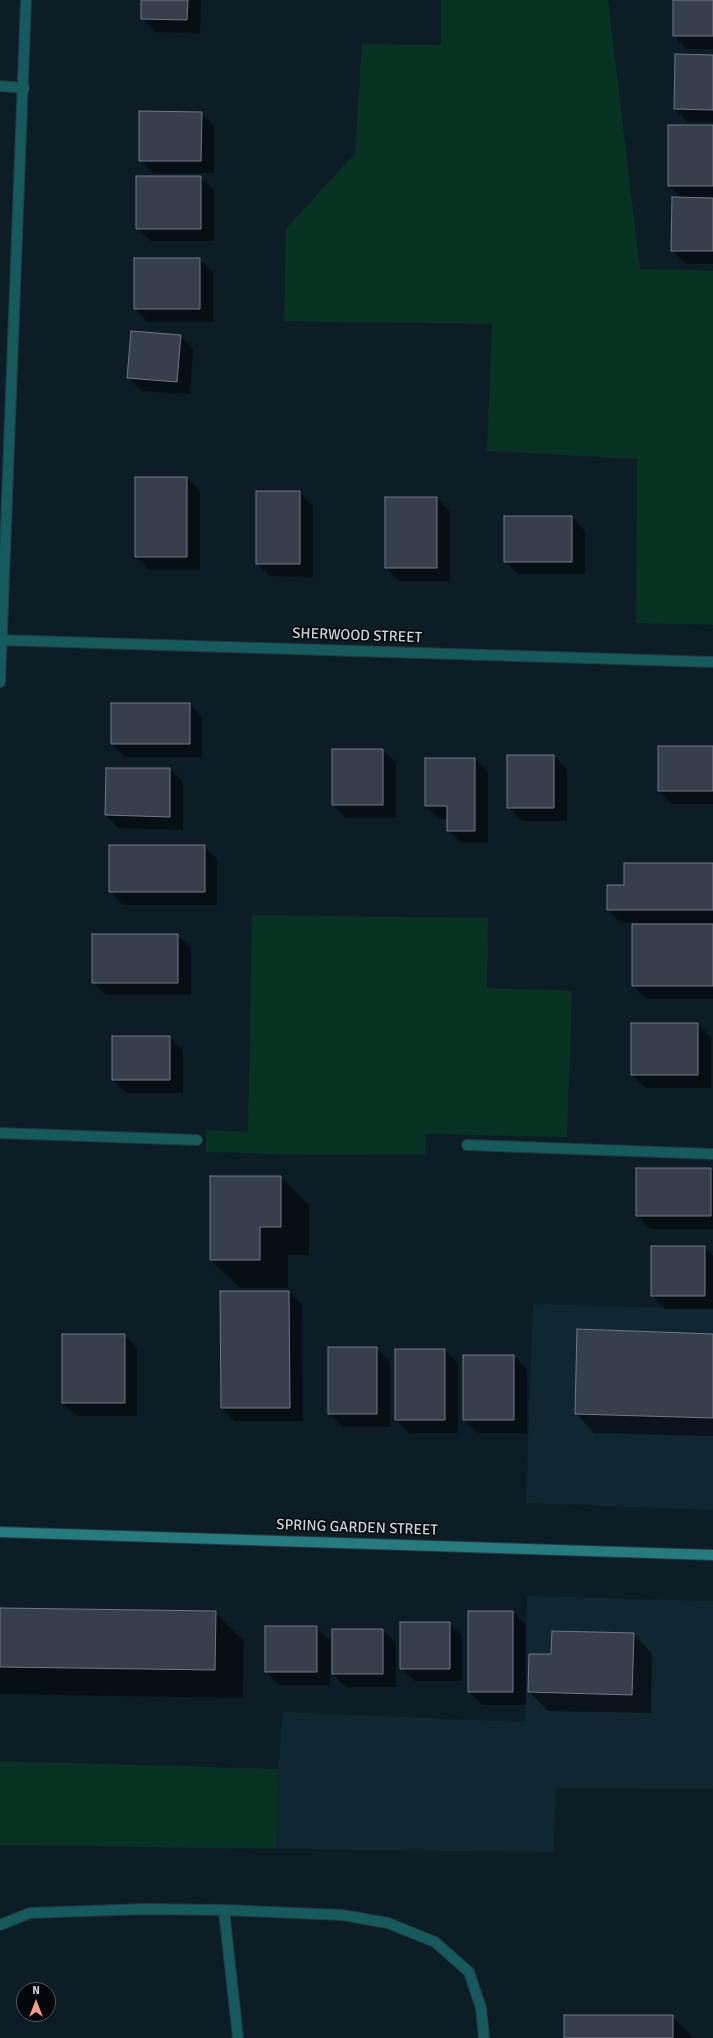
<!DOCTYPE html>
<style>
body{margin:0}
#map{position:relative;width:713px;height:2038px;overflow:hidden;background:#0d1d25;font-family:Signika,sans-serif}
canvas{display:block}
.north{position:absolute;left:16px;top:1982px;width:40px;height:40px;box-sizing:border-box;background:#020609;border:1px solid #52595d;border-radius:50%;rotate:0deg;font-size:11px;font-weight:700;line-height:16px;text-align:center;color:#cbd5da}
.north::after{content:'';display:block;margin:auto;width:14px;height:18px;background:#f39f86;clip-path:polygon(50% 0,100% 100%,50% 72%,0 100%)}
</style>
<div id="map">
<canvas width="713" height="2038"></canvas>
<div class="north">N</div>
</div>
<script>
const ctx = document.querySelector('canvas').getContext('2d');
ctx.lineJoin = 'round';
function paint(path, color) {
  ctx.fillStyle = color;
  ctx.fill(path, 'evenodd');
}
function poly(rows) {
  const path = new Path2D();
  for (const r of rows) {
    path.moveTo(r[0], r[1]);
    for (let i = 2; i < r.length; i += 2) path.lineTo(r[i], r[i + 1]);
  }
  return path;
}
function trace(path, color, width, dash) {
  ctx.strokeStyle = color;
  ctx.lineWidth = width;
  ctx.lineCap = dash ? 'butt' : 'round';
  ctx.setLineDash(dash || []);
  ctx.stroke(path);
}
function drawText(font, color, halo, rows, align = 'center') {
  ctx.font = font + ' Signika,sans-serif';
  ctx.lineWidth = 3;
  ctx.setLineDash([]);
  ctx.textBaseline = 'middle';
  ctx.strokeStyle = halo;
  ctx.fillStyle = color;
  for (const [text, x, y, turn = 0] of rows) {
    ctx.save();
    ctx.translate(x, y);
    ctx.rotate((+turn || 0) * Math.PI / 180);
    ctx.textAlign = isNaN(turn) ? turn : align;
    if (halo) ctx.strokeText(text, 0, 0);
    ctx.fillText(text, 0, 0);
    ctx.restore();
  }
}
paint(poly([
 [533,1304,713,1309,713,1510,526,1503],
 [527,1596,713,1601,713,1789,556,1788,553,1852,276,1849,278,1769,283,1712,525,1722]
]), '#0f2731');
paint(poly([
 [441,0,608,0,640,269,713,271,713,625,636,623,637,459,487,451,492,324,284,321,286,229,355,153,362,44,441,45],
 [252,915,488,918,487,988,572,991,567,1137,426,1134,425,1154,321,1155,206,1152,206,1130,248,1132],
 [0,1761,278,1769,276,1849,0,1845]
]), '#083323');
paint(poly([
 [142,0,201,0,200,33,155,32,142,18],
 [674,0,713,0,713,49,687,49,674,36],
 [713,56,713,122,688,122,675,109],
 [201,113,214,126,214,173,153,173,140,160],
 [713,126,713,264,685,264,672,250,682,198,669,186],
 [200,177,214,190,214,241,150,241,137,228],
 [200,259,213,273,213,322,148,322,135,309],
 [180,336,193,349,190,394,141,391,128,377],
 [187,478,200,491,200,570,149,570,136,556],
 [257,492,300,492,313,506,313,577,270,576,257,563],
 [386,498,437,498,450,511,450,581,399,581,386,568],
 [572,517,585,531,585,574,518,574,505,561],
 [189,704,202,717,202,757,125,757,112,744],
 [659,747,713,747,713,804,672,804,659,791],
 [382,750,396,763,396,818,346,818,333,805],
 [554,756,567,769,567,821,522,821,508,807],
 [475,759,488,772,488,843,462,843,448,830,448,819,440,819,426,806],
 [170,769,183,782,183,830,119,828,106,815],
 [204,846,217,859,217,905,123,905,110,891],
 [713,864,713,923,621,923,608,910,625,886],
 [713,925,713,999,647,999,633,986],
 [178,935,191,948,191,995,106,995,93,982],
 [698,1024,711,1037,711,1088,645,1088,632,1075],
 [169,1037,183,1050,183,1093,126,1093,113,1080],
 [710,1169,713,1171,713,1229,650,1229,637,1216],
 [281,1177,309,1205,309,1255,288,1255,288,1288,240,1288,211,1260],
 [705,1247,713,1256,713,1309,665,1309,652,1295],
 [289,1292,302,1305,303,1421,235,1421,222,1408],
 [124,1335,137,1348,137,1416,77,1416,63,1403],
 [713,1335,713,1436,594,1433,576,1414],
 [376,1348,390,1362,390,1427,343,1427,329,1414],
 [444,1350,458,1363,458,1433,409,1433,396,1420],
 [514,1356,527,1369,527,1433,478,1433,464,1420],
 [0,1609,215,1612,244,1641,243,1698,0,1694],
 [513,1612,526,1625,526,1705,482,1705,469,1692],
 [449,1623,462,1636,462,1681,414,1681,401,1668],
 [316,1627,330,1640,330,1685,279,1685,266,1672],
 [333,1630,382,1630,396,1643,396,1687,346,1687,333,1674],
 [633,1634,652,1653,651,1713,548,1711,529,1692,530,1655,552,1655],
 [672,2016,691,2035,691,2038,565,2038]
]), '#0007');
const building = poly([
 [141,0,188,0,187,20,141,19,141,0],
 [673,0,713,0,713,36,673,36,673,0],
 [675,54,713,55,713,110,674,109,675,54],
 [139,111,202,112,201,161,139,161,139,111],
 [668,125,713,125,713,186,668,186,668,125],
 [136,176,201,176,201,229,136,229,136,176],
 [672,197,713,198,713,251,671,251,672,197],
 [134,258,200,258,200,309,134,309,134,258],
 [131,331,181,335,177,382,127,378,131,331],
 [135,477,187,477,187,557,135,557,135,477],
 [256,491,300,491,300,564,256,564,256,491],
 [385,497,437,497,437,568,385,568,385,497],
 [504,516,572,516,572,562,504,562,504,516],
 [111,703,190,703,190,744,111,744,111,703],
 [658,746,713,746,713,791,658,791,658,746],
 [332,749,383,749,383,805,332,805,332,749],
 [507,755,554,755,554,808,507,808,507,755],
 [425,758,475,758,475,831,447,831,447,806,425,806,425,758],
 [106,768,170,768,170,817,105,815,106,768],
 [109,845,205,845,205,892,109,892,109,845],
 [624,863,713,863,713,910,607,910,607,885,624,885,624,863],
 [632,924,713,924,713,986,632,986,632,924],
 [92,934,178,934,178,983,92,983,92,934],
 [631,1023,698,1023,698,1075,631,1075,631,1023],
 [112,1036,170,1036,170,1080,112,1080,112,1036],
 [636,1168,711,1168,711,1216,636,1216,636,1168],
 [210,1176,281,1176,281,1227,260,1227,260,1260,210,1260,210,1176],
 [651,1246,705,1246,705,1296,651,1296,651,1246],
 [220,1291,289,1291,290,1408,221,1408,220,1291],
 [577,1329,713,1334,713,1418,575,1414,577,1329],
 [62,1334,125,1334,125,1403,62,1403,62,1334],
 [328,1347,377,1347,377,1414,328,1414,328,1347],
 [395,1349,445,1349,445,1420,395,1420,395,1349],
 [463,1355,514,1355,514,1420,463,1420,463,1355],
 [0,1608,216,1611,215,1670,0,1667,0,1608],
 [468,1611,513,1611,513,1692,468,1692,468,1611],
 [400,1622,450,1622,450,1669,400,1669,400,1622],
 [265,1626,317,1626,317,1672,265,1672,265,1626],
 [332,1629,383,1629,383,1674,332,1674,332,1629],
 [552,1631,634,1633,632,1695,528,1692,529,1654,551,1654,552,1631],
 [564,2015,673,2015,673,2038,564,2038,564,2015]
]);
paint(building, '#373f4d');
trace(building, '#707888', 1);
const lane = poly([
 [0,1133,197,1140],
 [467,1145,713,1154],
 [224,1910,238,2038],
 [0,1925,30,1913,144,1909,224,1910,342,1915,388,1923,435,1942,469,1972,481,2008,484,2038]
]);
const street = poly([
 [0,86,24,88],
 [0,640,713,662],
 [0,682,26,0]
]);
const secondary = poly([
 [0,1532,713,1555]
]);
trace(lane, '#28373e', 12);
trace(street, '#28373e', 12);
trace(secondary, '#28373e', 12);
trace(lane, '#155a5c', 10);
trace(street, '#155a5c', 10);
trace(secondary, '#257b7d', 10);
drawText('15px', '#cbd5da', '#020609', [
 ["SHERWOOD STREET",357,636,2],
 ["SPRING GARDEN STREET",357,1528,2]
]);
</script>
